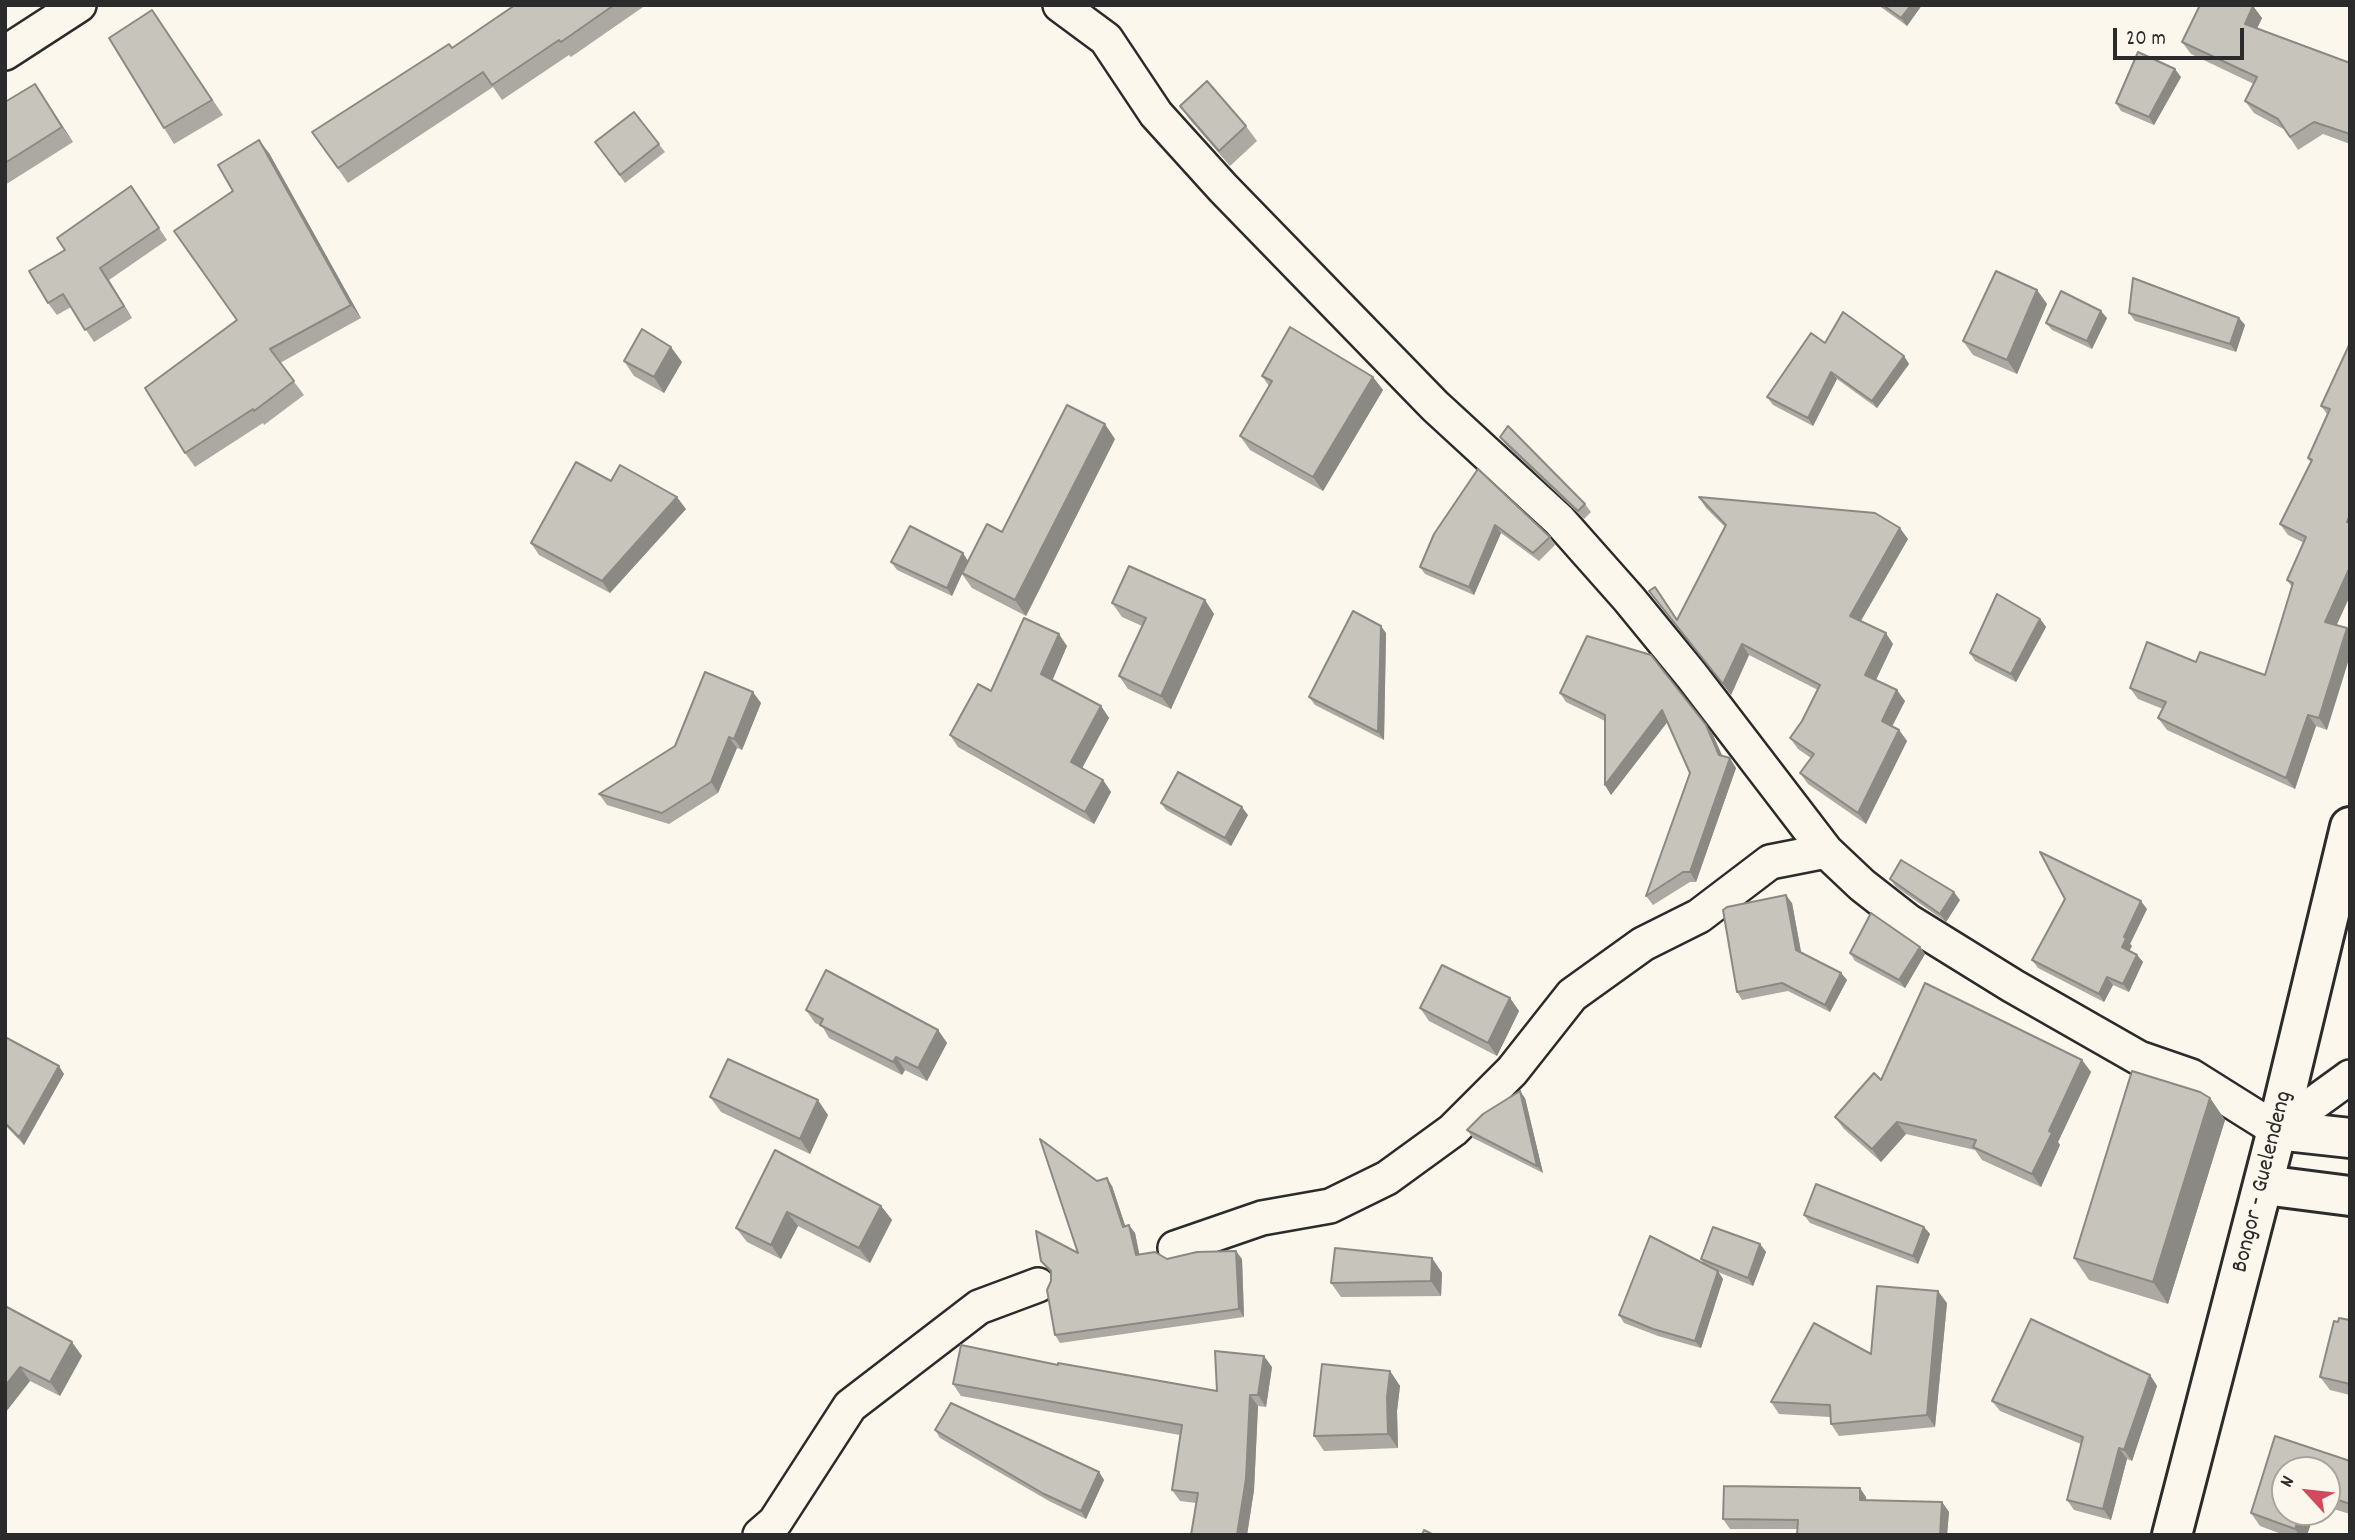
<!DOCTYPE html>
<style>
body{margin:0}
#map{position:relative;width:2355px;height:1540px;overflow:hidden;background:#fbf7ec;font-family:Dekko,sans-serif}
canvas{display:block}
.frame{position:absolute;inset:0;border:7px solid #2b2b2b;pointer-events:none}
.north{position:absolute;left:2271px;top:1456px;width:70px;height:70px;box-sizing:border-box;background:#fbf7ec;border:2px solid #a8a59f;border-radius:50%;rotate:297deg;font-size:19px;font-weight:700;line-height:28px;text-align:center;color:#2b2b2b}
.north::after{content:'';display:block;margin:auto;width:24px;height:32px;background:#d1495b;clip-path:polygon(50% 0,100% 100%,50% 72%,0 100%)}
.scale{position:absolute;left:2113px;top:28px;width:131px;height:32px;box-sizing:border-box;border:4px solid #2b2b2b;border-top:0;padding-left:9px;font-size:21px;line-height:24px;white-space:nowrap;color:#2b2b2b;-webkit-text-stroke:5px #fbf7ec;paint-order:stroke}
</style>
<div id="map">
<canvas width="2355" height="1540"></canvas>
<div class="frame"></div>
<div class="north">N</div>
<div class="scale">20 m</div>
</div>
<script>
const ctx = document.querySelector('canvas').getContext('2d');
ctx.lineJoin = 'round';
function poly(rows) {
  const path = new Path2D();
  for (const r of rows) {
    path.moveTo(r[0], r[1]);
    for (let i = 2; i < r.length; i += 2) path.lineTo(r[i], r[i + 1]);
  }
  return path;
}
function trace(path, color, width, dash) {
  ctx.strokeStyle = color;
  ctx.lineWidth = width;
  ctx.lineCap = dash ? 'butt' : 'round';
  ctx.setLineDash(dash || []);
  ctx.stroke(path);
}
function paint(path, color) {
  ctx.fillStyle = color;
  ctx.fill(path, 'evenodd');
}
function drawText(font, color, halo, rows, align = 'center') {
  ctx.font = font + ' Dekko,sans-serif';
  ctx.lineWidth = 5;
  ctx.setLineDash([]);
  ctx.textBaseline = 'middle';
  ctx.strokeStyle = halo;
  ctx.fillStyle = color;
  for (const [text, x, y, turn = 0] of rows) {
    ctx.save();
    ctx.translate(x, y);
    ctx.rotate((+turn || 0) * Math.PI / 180);
    ctx.textAlign = isNaN(turn) ? turn : align;
    if (halo) ctx.strokeText(text, 0, 0);
    ctx.fillText(text, 0, 0);
    ctx.restore();
  }
}
const minor = poly([
 [1060,5,1106,39,1156,114,1223,188,1435,406,1559,520,1629,599,1692,676,1826,851,1862,885,1908,921,2013,986,2139,1058,2191,1076,2277,1130,2350,1077],
 [5,53,79,5],
 [1175,1248,1262,1218,1330,1206,1387,1178,1453,1130,1512,1071,1572,995,1643,944,1699,916,1770,862,1826,851],
 [760,1535,775,1522,850,1406,979,1307,1038,1285]
]);
const secondary = poly([
 [2277,1130,2350,1138],
 [2264,1185,2350,1196]
]);
const trunk = poly([
 [2172,1535,2277,1130,2350,827]
]);
trace(minor, '#2b2b2b', 38);
trace(secondary, '#2b2b2b', 44);
trace(trunk, '#2b2b2b', 44);
trace(minor, '#fbf7ec', 33);
trace(secondary, '#fbf7ec', 38);
trace(trunk, '#fbf7ec', 38);
paint(poly([
 [515,5,646,5,571,57,569,55,502,100,493,87,348,183,312,132,452,48],
 [1878,5,1922,5,1907,26],
 [2253,6,2262,18,2257,29,2350,63,2350,144,2323,134,2298,150,2285,130,2254,113,2245,101,2254,84,2191,54,2182,42],
 [152,10,223,115,174,144,164,128],
 [2181,77,2154,125,2121,111,2116,103],
 [35,84,73,142,5,185,5,102],
 [1180,106,1246,126,1257,141,1230,166,1191,121],
 [634,112,665,152,625,183,595,142],
 [269,153,361,318,280,363,304,395,264,425,263,423,195,467,185,453,237,320,233,191],
 [131,186,167,240,109,280,132,318,94,342,71,307,57,315,48,303,65,250],
 [2037,290,2047,304,2017,374,1973,355,1963,341],
 [2129,313,2239,318,2245,325,2236,352,2135,321],
 [2107,318,2092,349,2052,330,2046,323],
 [1825,343,1904,356,1909,364,1877,408,1837,379,1813,426,1773,405,1767,397],
 [2350,343,2337,625,2327,730,2316,726,2295,789,2167,730,2158,718,2163,709,2138,699,2130,688,2196,662,2265,675,2292,587,2287,580,2304,543,2288,535,2280,524,2311,463,2308,458,2327,414,2321,406],
 [624,361,682,362,664,393,634,376],
 [1262,376,1373,377,1383,390,1323,491,1250,450,1240,436,1269,386],
 [1500,437,1585,504,1591,512,1584,519,1506,445],
 [1115,439,1026,616,972,588,962,574,952,596,897,570,891,562,968,561],
 [1478,469,1550,537,1555,545,1539,561,1501,533,1474,595,1425,574,1420,567],
 [611,481,686,509,610,593,539,555,531,543],
 [1699,497,1908,539,1861,621,1893,644,1876,680,1905,701,1892,727,1899,730,1907,741,1866,824,1808,784,1800,773,1811,758,1798,749,1790,738,1802,721,1818,690,1749,655,1731,695,1649,591,1677,620,1725,527,1706,508],
 [1205,600,1214,614,1171,709,1128,689,1119,676,1142,626,1122,617,1112,603],
 [2040,619,2046,627,2016,682,1975,661,1970,653],
 [1386,633,1384,740,1315,705,1309,697],
 [1067,646,1052,680,1101,706,1109,718,1082,768,1103,780,1111,792,1094,824,958,747,950,735,991,691],
 [1560,693,1706,725,1713,735,1722,756,1736,768,1696,882,1690,882,1653,905,1646,896,1690,773,1667,722,1611,795,1605,785,1605,721,1566,702],
 [761,703,742,750,737,748,718,793,669,824,607,805,599,794],
 [1161,803,1248,815,1231,846,1166,810],
 [1890,879,1960,900,1946,922,1896,887],
 [1792,903,1801,952,1841,973,1847,980,1830,1012,1788,991,1742,1000,1737,992],
 [2147,909,2130,944,2132,946,2129,951,2137,955,2143,962,2129,992,2113,985,2104,1002,2038,968,2032,960],
 [1920,947,1925,954,1905,988,1855,961,1850,953],
 [1510,998,1519,1011,1497,1056,1429,1021,1420,1008],
 [806,1010,938,1030,947,1043,927,1081,905,1070,902,1075,829,1038,822,1026,815,1023],
 [5,1037,64,1074,24,1145,5,1125],
 [2082,1060,2091,1072,2058,1142,2060,1145,2041,1187,1982,1160,1975,1150,1906,1134,1881,1162,1844,1129,1835,1117,1881,1080],
 [710,1097,828,1115,810,1154,721,1112],
 [1525,1098,1543,1173,1473,1138,1467,1130],
 [2210,1098,2225,1120,2168,1304,2089,1280,2074,1258],
 [775,1150,881,1206,892,1220,870,1263,798,1226,781,1259,747,1242,736,1228],
 [1097,1181,1112,1186,1125,1226,1135,1233,1139,1254,1167,1259,1242,1259,1244,1317,1060,1343,1055,1335,1051,1273,1041,1261,1078,1253],
 [1804,1215,1924,1227,1930,1234,1918,1264,1810,1223],
 [1760,1244,1766,1252,1753,1286,1718,1272,1723,1279,1701,1348,1658,1336,1624,1323,1619,1315,1704,1264,1701,1259],
 [1432,1258,1442,1273,1441,1296,1341,1297,1331,1283],
 [1947,1303,1935,1427,1839,1436,1831,1424,1830,1417,1779,1414,1771,1402,1871,1354],
 [5,1306,82,1356,60,1396,30,1381,5,1413],
 [2350,1320,2350,1395,2330,1390,2320,1377],
 [1058,1365,1217,1391,1272,1367,1266,1407,1258,1406,1254,1490,1247,1535,1191,1535,1196,1503,1180,1501,1172,1490,1180,1435,961,1396,953,1384],
 [1390,1371,1400,1386,1397,1411,1398,1448,1324,1451,1314,1436],
 [2150,1375,2157,1386,2132,1461,2127,1459,2111,1520,2074,1510,2067,1500,2081,1444,2000,1411,1992,1401],
 [935,1430,1099,1472,1104,1480,1086,1519,1049,1501,940,1438],
 [2275,1436,2350,1461,2350,1514,2327,1507,2327,1470,2285,1470,2285,1512,2315,1512,2307,1535,2284,1535,2260,1526,2251,1513],
 [1866,1497,1866,1500,1942,1502,1949,1512,1947,1535,1797,1535,1797,1529,1730,1529,1723,1519]
]), '#aba9a2');
paint(poly([
 [1911,5,1922,5,1907,26,1901,18],
 [2253,6,2262,18,2253,36,2245,24],
 [2175,69,2181,77,2154,125,2149,117],
 [35,84,45,99,73,142,62,127],
 [259,140,269,153,361,318,351,305],
 [100,268,109,280,132,318,124,306],
 [2037,290,2047,304,2017,374,2007,360],
 [2101,311,2107,318,2092,349,2087,341],
 [2239,318,2245,325,2236,352,2230,344],
 [671,347,682,362,664,393,654,377],
 [1904,356,1909,364,1877,408,1872,401],
 [1831,372,1837,379,1813,426,1808,418],
 [1373,377,1383,390,1323,491,1313,477],
 [1105,424,1115,439,1026,616,1015,600],
 [677,497,686,509,610,593,602,581],
 [1495,525,1501,533,1474,595,1469,587],
 [1900,528,1908,539,1857,627,1850,616],
 [963,553,968,561,952,596,947,588],
 [2350,567,2350,596,2333,633,2325,622],
 [1205,600,1214,614,1171,709,1161,696],
 [2040,619,2046,627,2016,682,2011,674],
 [1381,626,1386,633,1384,740,1378,732],
 [2347,628,2350,632,2350,656,2327,730,2319,718],
 [1886,633,1893,644,1873,686,1865,675],
 [1059,634,1067,646,1050,686,1041,674],
 [1742,644,1749,655,1731,695,1723,684],
 [1897,690,1905,701,1889,732,1882,721],
 [753,692,761,703,742,750,734,739],
 [1101,706,1109,718,1079,774,1071,762],
 [1662,710,1669,720,1611,795,1605,785],
 [2308,715,2316,726,2295,789,2286,778],
 [1706,725,1713,735,1726,764,1719,755],
 [1899,730,1907,741,1866,824,1858,813],
 [729,737,737,748,718,793,711,782],
 [1730,758,1736,768,1696,882,1690,872],
 [1103,780,1111,792,1094,824,1085,812],
 [1242,807,1248,815,1231,846,1225,838],
 [1954,892,1960,900,1946,922,1940,914],
 [1786,895,1792,903,1802,957,1796,950],
 [2141,901,2147,909,2130,944,2132,946,2127,955,2122,947,2124,937],
 [1920,947,1925,954,1905,988,1899,980],
 [2137,955,2143,962,2129,992,2123,984],
 [1841,973,1847,980,1830,1012,1825,1005],
 [2107,977,2113,985,2104,1002,2099,994],
 [1510,998,1519,1011,1497,1056,1488,1043],
 [938,1030,947,1043,927,1081,918,1068],
 [896,1057,905,1070,902,1075,893,1062],
 [2082,1060,2091,1072,2058,1142,2060,1145,2041,1187,2032,1174,2049,1131],
 [59,1066,64,1074,24,1145,19,1137],
 [1520,1091,1525,1098,1543,1173,1537,1166],
 [2210,1098,2225,1120,2168,1304,2153,1282],
 [818,1100,828,1115,810,1154,800,1139],
 [1897,1122,1906,1134,1881,1162,1872,1149],
 [1107,1178,1112,1186,1128,1234,1123,1227],
 [881,1206,892,1220,870,1263,859,1248],
 [787,1212,798,1226,781,1259,771,1245],
 [1129,1225,1135,1233,1141,1262,1136,1255],
 [1924,1227,1930,1234,1918,1264,1913,1256],
 [1760,1244,1766,1252,1753,1286,1748,1278],
 [1236,1251,1242,1259,1244,1317,1239,1309],
 [1432,1258,1442,1273,1441,1296,1431,1281],
 [1718,1271,1723,1279,1701,1348,1695,1341],
 [1938,1291,1947,1303,1935,1427,1927,1415],
 [72,1342,82,1356,60,1396,50,1382],
 [1264,1356,1272,1367,1266,1407,1258,1395],
 [20,1367,30,1381,5,1413,5,1386],
 [1390,1371,1400,1386,1397,1411,1398,1448,1388,1434,1387,1397],
 [2150,1375,2157,1386,2132,1461,2124,1450],
 [1250,1395,1258,1406,1254,1490,1247,1535,1237,1535],
 [2119,1448,2127,1459,2111,1520,2103,1509],
 [1099,1472,1104,1480,1086,1519,1081,1511],
 [1860,1488,1866,1497,1867,1509,1860,1500],
 [1942,1502,1949,1512,1947,1535,1940,1535],
 [2301,1512,2315,1512,2307,1535,2299,1535,2295,1529]
]), '#8b8984');
const building = poly([
 [515,5,614,5,561,42,559,40,492,85,483,72,338,168,312,132,449,44,452,48,515,5],
 [1883,5,1911,5,1901,18,1883,5],
 [2200,5,2252,5,2253,6,2245,24,2350,63,2350,134,2314,122,2290,137,2278,119,2245,101,2257,77,2182,42,2200,5],
 [152,10,212,100,164,128,109,38,152,10],
 [2138,52,2175,69,2149,117,2116,103,2138,52],
 [1207,81,1246,126,1219,151,1180,106,1207,81],
 [35,84,62,127,5,163,5,102,35,84],
 [634,112,659,144,620,175,595,142,634,112],
 [259,140,351,305,270,349,294,381,254,411,253,409,185,453,145,388,237,320,174,231,233,191,218,165,259,140],
 [131,186,159,228,100,268,124,306,85,330,63,294,48,303,29,271,65,250,57,238,131,186],
 [1996,271,2037,290,2007,360,1963,341,1996,271],
 [2133,278,2239,318,2230,344,2129,313,2133,278],
 [2061,291,2101,311,2087,341,2046,323,2061,291],
 [1843,312,1904,356,1872,401,1831,372,1808,418,1767,397,1811,333,1825,343,1843,312],
 [1290,327,1373,377,1313,477,1240,436,1272,381,1262,376,1290,327],
 [642,329,671,347,654,377,624,361,642,329],
 [2350,343,2350,515,2347,522,2350,523,2350,567,2325,622,2347,628,2319,718,2308,715,2286,778,2158,718,2166,702,2130,688,2147,642,2196,662,2200,652,2265,675,2293,583,2287,580,2306,537,2280,524,2312,460,2308,458,2330,409,2321,406,2350,343],
 [1067,405,1105,424,1015,600,962,573,987,524,1002,532,1067,405],
 [1508,426,1585,504,1578,511,1500,437,1508,426],
 [576,462,611,481,620,465,677,497,602,581,531,543,576,462],
 [1478,469,1550,537,1533,553,1495,525,1469,587,1420,567,1434,534,1478,469],
 [1699,497,1875,513,1900,528,1850,616,1886,633,1865,675,1897,690,1882,721,1899,730,1858,813,1800,773,1814,754,1790,738,1802,721,1820,685,1742,644,1723,684,1649,591,1655,587,1677,620,1726,525,1699,497],
 [910,526,963,553,947,588,891,562,910,526],
 [1129,566,1205,600,1161,696,1119,676,1146,618,1112,603,1129,566],
 [1997,594,2040,619,2011,674,1970,653,1997,594],
 [1353,611,1381,626,1378,732,1309,697,1353,611],
 [1024,618,1059,634,1041,674,1101,706,1071,762,1103,780,1085,812,950,735,978,684,991,691,1024,618],
 [1587,636,1651,655,1706,725,1719,755,1730,758,1690,872,1683,872,1646,896,1690,773,1662,710,1605,785,1605,715,1560,693,1587,636],
 [705,672,753,692,734,739,729,737,711,782,662,813,599,794,675,746,705,672],
 [1178,772,1242,807,1225,838,1161,803,1178,772],
 [2040,852,2141,901,2124,937,2126,939,2122,947,2137,955,2123,984,2107,977,2099,994,2032,960,2065,899,2040,852],
 [1901,860,1954,892,1940,914,1890,879,1901,860],
 [1786,895,1796,950,1841,973,1825,1005,1782,983,1737,992,1723,910,1727,907,1786,895],
 [1871,913,1920,947,1899,980,1850,953,1871,913],
 [1442,965,1510,998,1488,1043,1420,1008,1442,965],
 [826,970,938,1030,918,1068,896,1057,893,1062,820,1025,823,1019,806,1010,826,970],
 [1925,983,2082,1060,2049,1131,2052,1133,2032,1174,1973,1147,1976,1140,1897,1122,1872,1149,1835,1117,1874,1073,1881,1080,1925,983],
 [5,1037,59,1066,19,1137,5,1123,5,1037],
 [728,1059,818,1100,800,1139,710,1097,728,1059],
 [2132,1071,2200,1092,2210,1098,2153,1282,2074,1258,2132,1071],
 [1520,1091,1537,1166,1467,1130,1483,1114,1520,1091],
 [1040,1139,1097,1181,1107,1178,1123,1227,1129,1225,1136,1255,1155,1252,1167,1259,1197,1252,1236,1251,1239,1309,1055,1335,1047,1290,1051,1281,1051,1271,1041,1261,1036,1231,1078,1253,1040,1139],
 [775,1150,881,1206,859,1248,787,1212,771,1245,736,1228,775,1150],
 [1816,1184,1924,1227,1913,1256,1804,1215,1816,1184],
 [1713,1227,1760,1244,1748,1278,1701,1259,1713,1227],
 [1650,1236,1718,1271,1695,1341,1653,1329,1619,1315,1650,1236],
 [1335,1248,1432,1258,1431,1281,1331,1283,1335,1248],
 [1877,1286,1938,1291,1927,1415,1831,1424,1830,1405,1771,1402,1814,1323,1871,1354,1877,1286],
 [5,1306,72,1342,50,1382,20,1367,5,1386,5,1306],
 [2339,1318,2350,1320,2350,1384,2320,1377,2334,1321,2338,1322,2339,1318],
 [2031,1319,2150,1375,2124,1450,2119,1448,2103,1509,2067,1500,2083,1437,1992,1401,2031,1319],
 [961,1345,1058,1365,1058,1363,1217,1391,1215,1351,1264,1356,1258,1395,1250,1395,1246,1479,1237,1535,1191,1535,1198,1493,1172,1490,1182,1425,953,1384,961,1345],
 [1322,1364,1390,1371,1387,1397,1388,1434,1314,1436,1322,1364],
 [951,1403,1099,1472,1081,1511,1044,1494,935,1430,951,1403],
 [2275,1436,2350,1461,2350,1504,2327,1496,2327,1470,2285,1470,2285,1512,2301,1512,2295,1529,2251,1513,2275,1436],
 [1724,1486,1860,1488,1860,1500,1942,1502,1940,1535,1797,1535,1798,1520,1723,1519,1724,1486],
 [1424,1530,1434,1535,1422,1535,1424,1530]
]);
paint(building, '#c7c4bc');
trace(building, '#8b8984', 2);
drawText('24px', '#2b2b2b', '#fbf7ec', [
 ["Bongor - Guelendeng",2264,1182,-76]
]);
</script>
